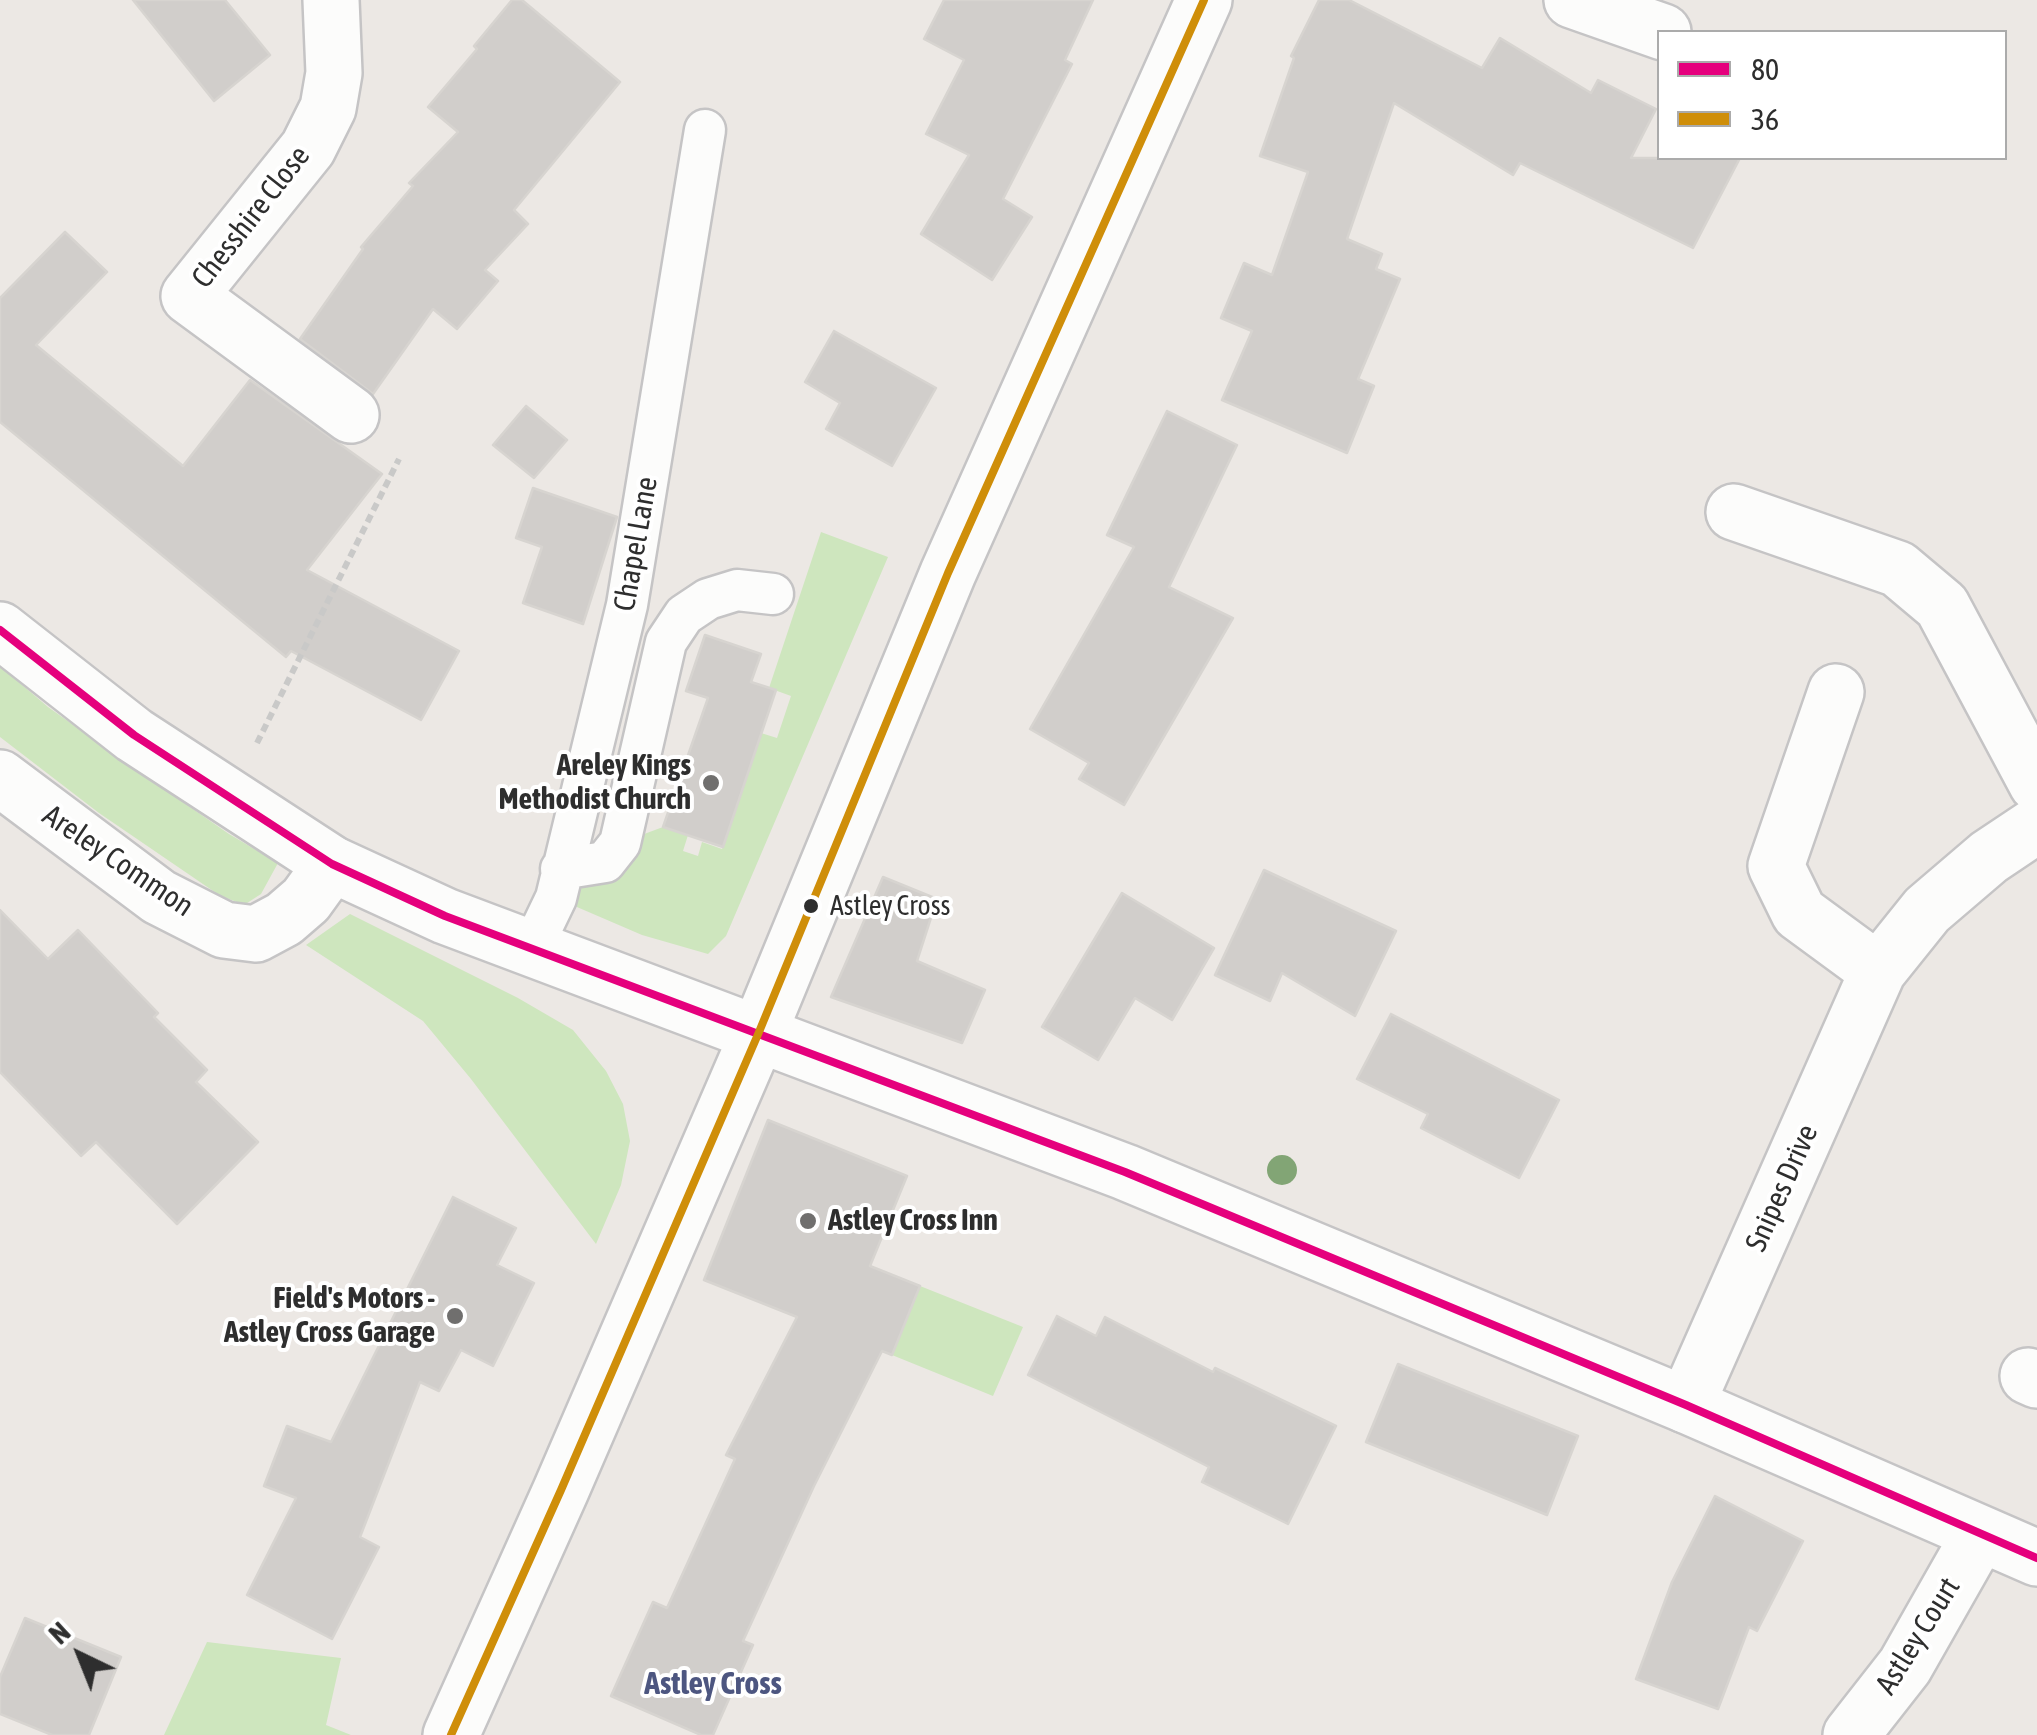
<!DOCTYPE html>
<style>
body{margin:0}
#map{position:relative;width:2037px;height:1735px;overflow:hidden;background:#ece8e4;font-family:"Asap Condensed",sans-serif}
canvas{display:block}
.legend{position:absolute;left:1657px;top:30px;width:350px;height:130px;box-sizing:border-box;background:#fff;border:2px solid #ababab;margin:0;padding:12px 18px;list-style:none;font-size:30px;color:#2e2e2e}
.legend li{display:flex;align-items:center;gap:20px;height:50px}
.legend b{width:50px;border:2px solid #ababab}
.north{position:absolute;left:30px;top:1605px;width:100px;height:100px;-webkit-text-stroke:8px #fff;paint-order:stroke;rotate:317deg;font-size:28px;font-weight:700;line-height:40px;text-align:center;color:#2e2e2e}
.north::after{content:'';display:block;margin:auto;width:35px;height:45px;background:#2e2e2e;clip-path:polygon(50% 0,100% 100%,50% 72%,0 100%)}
</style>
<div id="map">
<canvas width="2037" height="1735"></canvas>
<ul class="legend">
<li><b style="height:12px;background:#e5007d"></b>80</li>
<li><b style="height:12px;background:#cf8e09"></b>36</li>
</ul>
<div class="north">N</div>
</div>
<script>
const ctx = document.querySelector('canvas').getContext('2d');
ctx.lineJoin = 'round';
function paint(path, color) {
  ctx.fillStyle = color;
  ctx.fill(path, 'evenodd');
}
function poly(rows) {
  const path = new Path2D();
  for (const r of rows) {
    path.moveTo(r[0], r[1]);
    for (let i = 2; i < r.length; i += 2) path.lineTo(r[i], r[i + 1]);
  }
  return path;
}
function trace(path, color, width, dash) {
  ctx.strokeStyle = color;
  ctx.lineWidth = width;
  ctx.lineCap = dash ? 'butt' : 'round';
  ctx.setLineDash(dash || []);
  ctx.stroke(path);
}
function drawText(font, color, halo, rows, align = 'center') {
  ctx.font = font + ' "Asap Condensed",sans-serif';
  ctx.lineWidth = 8;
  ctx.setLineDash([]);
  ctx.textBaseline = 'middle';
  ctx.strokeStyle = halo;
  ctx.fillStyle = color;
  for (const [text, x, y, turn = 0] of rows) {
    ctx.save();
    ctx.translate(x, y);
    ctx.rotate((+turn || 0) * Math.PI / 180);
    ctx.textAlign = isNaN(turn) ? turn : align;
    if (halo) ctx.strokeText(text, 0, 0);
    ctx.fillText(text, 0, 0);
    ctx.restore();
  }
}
paint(poly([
 [821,532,888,557,726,936,708,954,642,935,556,898,620,843,663,827,688,835,683,851,698,856,702,842,722,849,761,733,777,738,791,696,769,688],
 [0,666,48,707,154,782,229,834,278,863,261,894,244,905,219,895,99,813,0,737],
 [350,914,518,998,573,1030,606,1071,623,1104,630,1141,621,1185,596,1244,471,1079,423,1021,306,945],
 [920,1286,1023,1327,993,1396,892,1355],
 [207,1642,341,1658,326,1725,351,1735,164,1735]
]), '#cee6be');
const building = poly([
 [133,0,225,0,270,55,214,101,133,0],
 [512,0,522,0,620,82,514,210,528,224,485,270,498,281,457,329,433,309,373,394,300,339,363,249,361,247,413,186,409,183,458,132,428,107,477,49,474,46,512,0],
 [944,0,1093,0,1065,60,1072,64,1003,199,1032,217,992,280,921,234,969,155,926,134,964,60,924,39,944,0],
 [1319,0,1349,0,1482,68,1500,38,1591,93,1598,80,1656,109,1631,158,1740,158,1693,248,1520,163,1513,175,1394,103,1347,239,1382,254,1376,269,1400,279,1358,379,1374,386,1347,453,1222,400,1252,331,1221,318,1244,263,1272,275,1308,172,1260,156,1294,58,1291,56,1319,0],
 [65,232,107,272,36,345,183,466,250,380,382,474,307,570,459,651,421,720,291,651,286,657,0,422,0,298,65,232],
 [834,331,936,388,892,466,826,429,840,403,805,382,834,331],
 [526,406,567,440,534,478,493,445,526,406],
 [1167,411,1237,445,1169,587,1233,618,1124,805,1079,779,1089,763,1030,729,1134,547,1107,535,1167,411],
 [533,488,617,517,583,624,523,603,542,547,516,538,533,488],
 [705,635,761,654,751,682,776,690,723,847,663,827,708,698,686,691,705,635],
 [1264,870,1396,931,1355,1016,1282,973,1270,1001,1215,975,1264,870],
 [883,877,937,899,917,961,985,990,962,1043,831,997,883,877],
 [1122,893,1214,948,1172,1020,1135,998,1098,1060,1042,1027,1122,893],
 [0,910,48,959,78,930,158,1013,154,1017,207,1070,196,1082,258,1142,177,1224,96,1142,81,1156,0,1072,0,910],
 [1391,1014,1559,1100,1519,1178,1421,1128,1428,1114,1357,1079,1391,1014],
 [768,1120,907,1176,870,1266,920,1286,892,1355,882,1351,814,1486,743,1641,753,1645,713,1735,701,1735,611,1696,653,1602,667,1608,735,1459,726,1455,797,1317,704,1280,768,1120],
 [453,1197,516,1228,497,1265,534,1283,493,1366,461,1350,439,1391,420,1382,360,1537,379,1547,332,1639,247,1595,296,1498,264,1486,287,1426,331,1442,453,1197],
 [1057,1316,1096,1336,1105,1317,1213,1372,1215,1368,1336,1426,1288,1524,1202,1482,1209,1467,1028,1375,1057,1316],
 [1398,1364,1578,1436,1547,1515,1366,1442,1398,1364],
 [1715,1496,1803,1541,1757,1631,1749,1627,1718,1709,1636,1679,1672,1582,1715,1496],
 [25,1618,121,1657,89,1735,52,1735,0,1714,0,1677,25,1618]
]);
paint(building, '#d1cecb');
trace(building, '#d7d4d0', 2.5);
const lane = poly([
 [561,869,605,862,620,843,666,642,684,615,708,599,737,590,773,594],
 [532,948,556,898,627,605,705,130]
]);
const street = poly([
 [331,0,334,73,328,108,308,148,189,296,351,415],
 [1572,0,1663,32],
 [1734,512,1898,569,1942,606,2037,784],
 [1836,692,1776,866,1799,913,1878,971],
 [0,778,159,897,224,930,256,934,284,919,306,900,332,864],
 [2028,1376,2037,1380],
 [1686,1405,1878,971,1927,910,1989,857,2037,825],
 [451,1735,561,1490,759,1032,948,573,1204,0],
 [1851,1735,1905,1666,1980,1534]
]);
const secondary = poly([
 [0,630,134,735,332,864,445,916,1125,1172,1686,1405,2037,1558]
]);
trace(lane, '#c5c4c5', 45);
trace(street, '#c5c4c5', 60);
trace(secondary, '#c5c4c5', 60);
trace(poly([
 [257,743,399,459]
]), '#c9c9c8', 6, [8, 5]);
trace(lane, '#fcfcfb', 40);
trace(street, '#fcfcfb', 55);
trace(secondary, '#fcfcfb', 55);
trace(poly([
 [0,630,134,735,332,864,445,916,1125,1172,1686,1405,2037,1558]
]), '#e5007d', 8);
trace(poly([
 [451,1735,561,1490,759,1032,948,573,1204,0]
]), '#cf8e09', 8);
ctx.fillStyle = '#82a575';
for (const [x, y] of [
 [1282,1170]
]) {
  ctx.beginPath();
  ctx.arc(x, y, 15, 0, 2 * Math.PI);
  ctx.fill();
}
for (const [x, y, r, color] of [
 [711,783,10,"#706f6e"],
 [811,906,9,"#2e2e2e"],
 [808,1221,10,"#706f6e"],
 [455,1316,10,"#706f6e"]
]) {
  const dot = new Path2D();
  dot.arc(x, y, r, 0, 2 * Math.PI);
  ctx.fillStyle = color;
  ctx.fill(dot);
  trace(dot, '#fff', 4);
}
drawText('28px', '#2e2e2e', '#fff', [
 ["Astley Cross",830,906]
], 'left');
drawText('30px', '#2e2e2e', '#fff', [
 ["Chesshire Close",251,217,-52],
 ["Chapel Lane",636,544,-80],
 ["Areley Common",118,861,34],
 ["Snipes Drive",1782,1188,-66],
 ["Astley Court",1918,1636,-58]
]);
drawText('bold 30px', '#2e2e2e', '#fff', [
 ["Areley Kings",691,766],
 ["Methodist Church",691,800],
 ["Astley Cross Inn",828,1221,"left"],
 ["Field's Motors -",435,1299],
 ["Astley Cross Garage",435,1333]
], 'right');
drawText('bold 32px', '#4d5680', '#fff', [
 ["Astley Cross",713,1684]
]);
</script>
